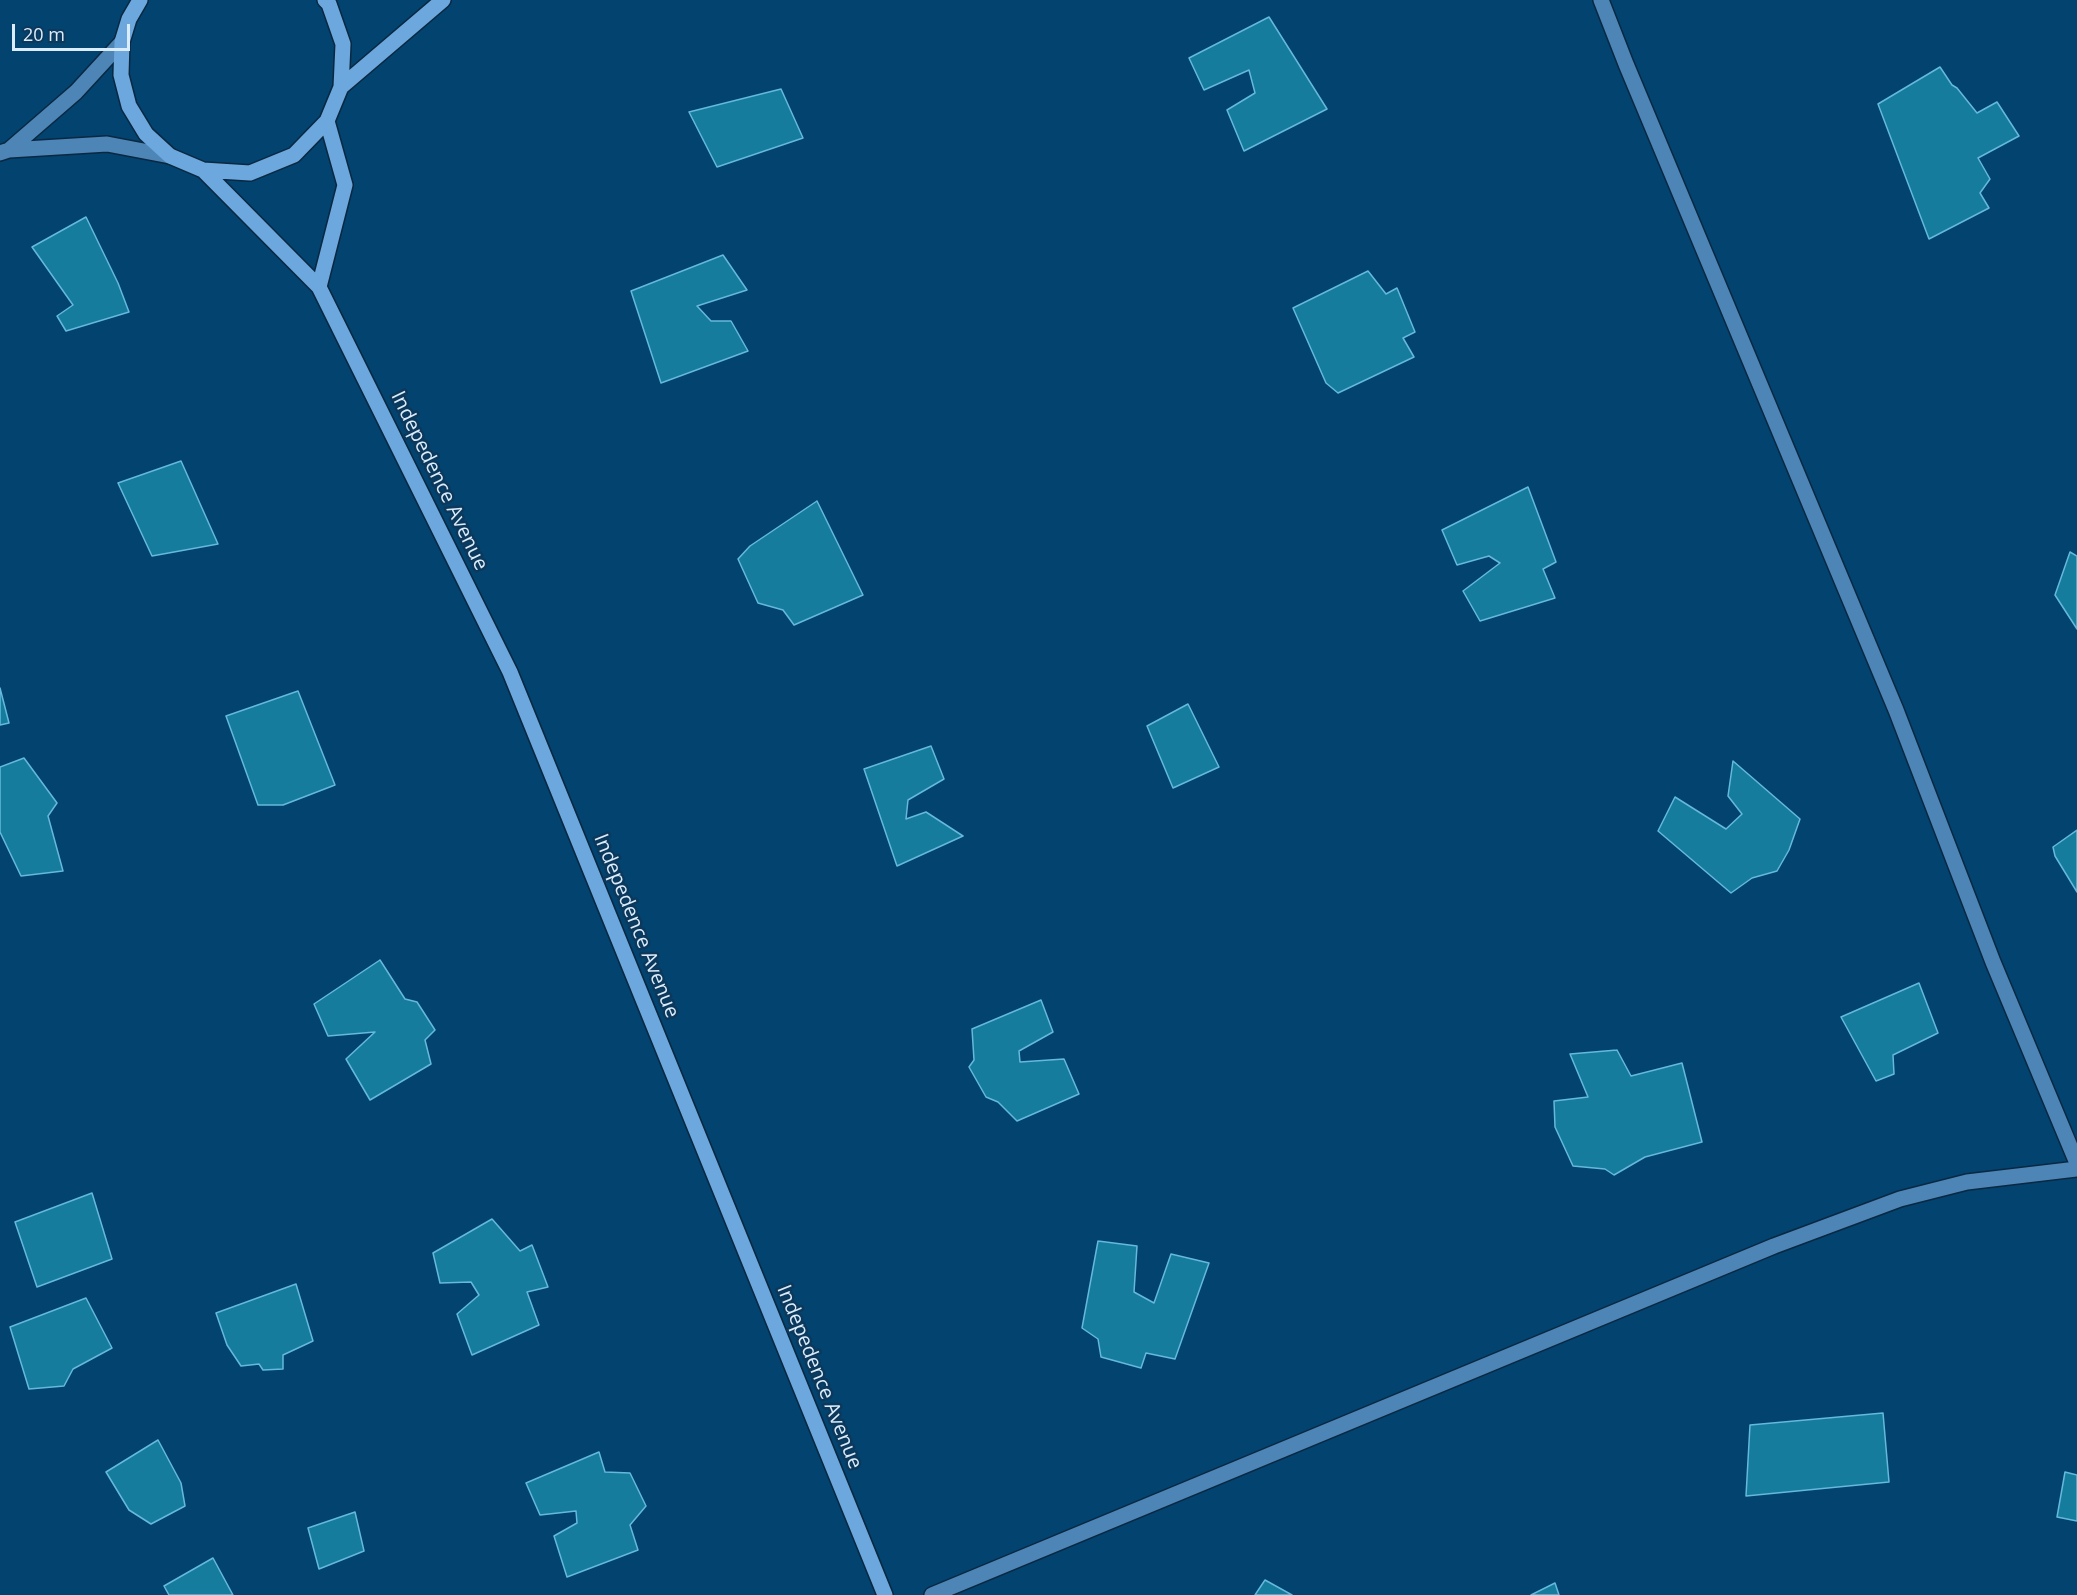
<!DOCTYPE html>
<style>
body{margin:0}
#map{position:relative;width:2077px;height:1595px;overflow:hidden;background:#034370;font-family:"Open Sans",sans-serif}
canvas{display:block}
.scale{position:absolute;left:12px;top:24px;width:118px;height:27px;box-sizing:border-box;border:3px solid #dbecfc;border-top:0;padding-left:8px;font-size:18px;line-height:21px;white-space:nowrap;color:#dbecfc;-webkit-text-stroke:4px #0c385b;paint-order:stroke}
</style>
<div id="map">
<canvas width="2077" height="1595"></canvas>
<div class="scale">20 m</div>
</div>
<script>
const ctx = document.querySelector('canvas').getContext('2d');
ctx.lineJoin = 'round';
function paint(path, color) {
  ctx.fillStyle = color;
  ctx.fill(path, 'evenodd');
}
function poly(rows) {
  const path = new Path2D();
  for (const r of rows) {
    path.moveTo(r[0], r[1]);
    for (let i = 2; i < r.length; i += 2) path.lineTo(r[i], r[i + 1]);
  }
  return path;
}
function trace(path, color, width, dash) {
  ctx.strokeStyle = color;
  ctx.lineWidth = width;
  ctx.lineCap = dash ? 'butt' : 'round';
  ctx.setLineDash(dash || []);
  ctx.stroke(path);
}
function drawText(font, color, halo, rows, align = 'center') {
  ctx.font = font + ' "Open Sans",sans-serif';
  ctx.lineWidth = 5;
  ctx.setLineDash([]);
  ctx.textBaseline = 'middle';
  ctx.strokeStyle = halo;
  ctx.fillStyle = color;
  for (const [text, x, y, turn = 0] of rows) {
    ctx.save();
    ctx.translate(x, y);
    ctx.rotate((+turn || 0) * Math.PI / 180);
    ctx.textAlign = isNaN(turn) ? turn : align;
    if (halo) ctx.strokeText(text, 0, 0);
    ctx.fillText(text, 0, 0);
    ctx.restore();
  }
}
const building = poly([
 [1269,17,1327,109,1244,151,1227,110,1255,93,1249,70,1204,90,1189,58,1269,17],
 [1940,67,1952,85,1957,88,1977,113,1997,102,2019,136,1978,158,1990,179,1980,193,1989,208,1929,239,1878,104,1940,67],
 [781,89,803,138,717,167,689,112,781,89],
 [86,217,118,283,129,312,66,331,57,316,73,305,32,247,86,217],
 [723,255,747,290,697,306,711,321,731,321,748,351,661,383,631,291,723,255],
 [1368,271,1386,294,1397,288,1415,332,1403,338,1414,357,1338,393,1326,383,1293,308,1368,271],
 [181,461,218,544,152,556,118,483,181,461],
 [1528,487,1556,562,1543,569,1555,598,1480,621,1463,591,1500,563,1489,556,1457,565,1442,530,1528,487],
 [817,501,863,595,794,625,783,610,758,603,738,559,750,546,817,501],
 [2070,552,2077,556,2077,629,2055,595,2070,552],
 [0,688,9,723,0,725,0,688],
 [298,691,335,785,283,805,258,805,226,716,298,691],
 [1188,704,1219,767,1173,788,1147,726,1188,704],
 [931,746,944,779,908,800,906,819,926,812,963,836,897,866,864,769,931,746],
 [24,758,57,803,48,816,63,871,21,876,0,832,0,767,24,758],
 [1733,761,1800,819,1789,850,1777,871,1752,878,1731,893,1658,831,1675,797,1726,829,1742,814,1728,796,1733,761],
 [2077,830,2077,892,2055,856,2053,847,2077,830],
 [380,960,405,999,417,1002,435,1030,425,1040,431,1064,370,1100,346,1059,375,1032,328,1036,314,1004,380,960],
 [1919,983,1938,1033,1893,1055,1894,1074,1876,1081,1841,1017,1919,983],
 [1041,1000,1053,1032,1019,1051,1020,1062,1064,1059,1079,1094,1017,1121,998,1102,986,1097,969,1067,974,1060,972,1029,1041,1000],
 [1617,1050,1631,1076,1682,1063,1702,1142,1645,1157,1614,1175,1605,1169,1573,1166,1555,1127,1554,1101,1588,1097,1570,1054,1617,1050],
 [92,1193,112,1259,37,1287,15,1222,92,1193],
 [492,1219,520,1251,532,1245,548,1287,527,1292,539,1325,472,1355,457,1314,479,1295,471,1282,440,1283,433,1253,492,1219],
 [1098,1241,1137,1246,1134,1292,1154,1303,1171,1254,1209,1263,1175,1359,1146,1353,1141,1368,1101,1357,1098,1339,1082,1328,1098,1241],
 [296,1284,313,1341,283,1355,283,1369,263,1370,259,1364,241,1366,227,1345,216,1313,296,1284],
 [86,1298,112,1348,73,1369,64,1386,29,1389,10,1327,86,1298],
 [1883,1413,1889,1482,1746,1496,1750,1425,1883,1413],
 [158,1440,181,1483,185,1506,151,1524,129,1510,106,1472,158,1440],
 [599,1452,605,1472,630,1473,646,1506,630,1525,638,1550,567,1577,554,1536,577,1523,576,1511,540,1515,526,1483,599,1452],
 [2065,1472,2077,1475,2077,1521,2057,1517,2065,1472],
 [355,1512,364,1551,319,1569,308,1528,355,1512],
 [213,1558,233,1595,169,1595,164,1586,213,1558],
 [1265,1580,1292,1595,1255,1595,1265,1580],
 [1555,1583,1559,1595,1531,1595,1555,1583]
]);
paint(building, '#157c9e');
trace(building, '#65b9dc', 1.5);
const minor = poly([
 [1601,0,1626,64,1896,710,1993,962,2077,1163],
 [9,150,107,144,170,156],
 [0,153,9,150,76,92,122,42],
 [932,1595,1774,1246,1900,1199,1967,1182,2077,1169]
]);
const major = poly([
 [140,0,129,19,122,42,121,75,129,106,146,134,170,156,203,170,250,173,294,155,327,121,341,87,343,44,329,4,325,0],
 [341,87,443,0],
 [203,170,319,287,510,672,885,1595],
 [319,287,345,185,327,121]
]);
trace(minor, '#0b2841', 18);
trace(major, '#0b2841', 18);
trace(minor, '#4e85b7', 15);
trace(major, '#6ca7dd', 15);
drawText('20px', '#dbecfc', '#0c385b', [
 ["Indepedence Avenue",439,481,64],
 ["Indepedence Avenue",636,926,68],
 ["Indepedence Avenue",819,1377,68]
]);
</script>
